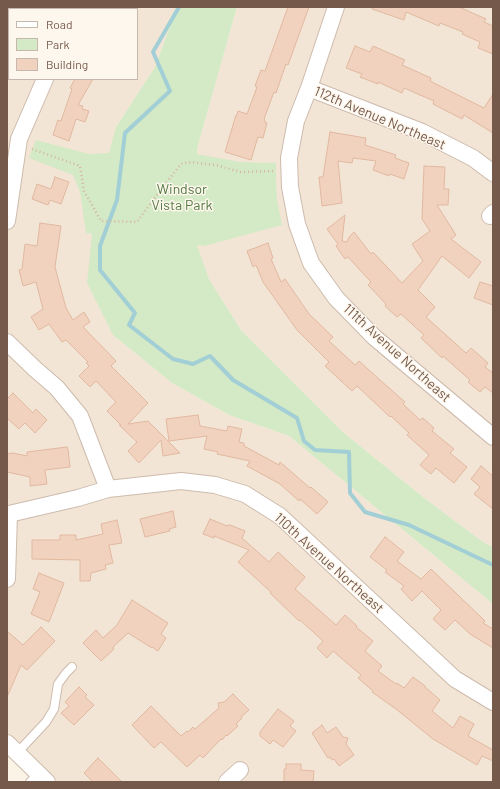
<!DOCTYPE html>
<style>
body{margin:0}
#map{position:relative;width:500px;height:789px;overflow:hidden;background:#fcf3e7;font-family:Barlow,sans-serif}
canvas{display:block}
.frame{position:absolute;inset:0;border:8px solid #755a4c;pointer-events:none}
.legend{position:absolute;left:8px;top:8px;width:130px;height:72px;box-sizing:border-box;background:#fef7ed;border:1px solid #c7b8ad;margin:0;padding:5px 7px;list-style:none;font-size:12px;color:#755a4c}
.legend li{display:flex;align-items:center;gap:8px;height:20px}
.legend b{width:20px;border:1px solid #c7b8ad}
</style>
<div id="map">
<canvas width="500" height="789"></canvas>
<div class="frame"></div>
<ul class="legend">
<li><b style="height:5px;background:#fff"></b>Road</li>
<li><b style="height:11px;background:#d4e9c5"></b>Park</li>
<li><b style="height:11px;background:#f0d2bf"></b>Building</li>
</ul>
</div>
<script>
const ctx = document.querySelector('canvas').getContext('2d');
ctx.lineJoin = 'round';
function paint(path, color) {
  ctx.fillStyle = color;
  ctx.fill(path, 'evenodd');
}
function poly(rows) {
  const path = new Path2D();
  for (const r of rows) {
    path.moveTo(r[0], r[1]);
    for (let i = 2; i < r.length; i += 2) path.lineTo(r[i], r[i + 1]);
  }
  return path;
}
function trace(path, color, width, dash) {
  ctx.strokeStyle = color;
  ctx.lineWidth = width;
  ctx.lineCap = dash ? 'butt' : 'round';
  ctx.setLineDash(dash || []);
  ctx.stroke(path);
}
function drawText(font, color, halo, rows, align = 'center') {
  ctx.font = font + ' Barlow,sans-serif';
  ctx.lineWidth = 3;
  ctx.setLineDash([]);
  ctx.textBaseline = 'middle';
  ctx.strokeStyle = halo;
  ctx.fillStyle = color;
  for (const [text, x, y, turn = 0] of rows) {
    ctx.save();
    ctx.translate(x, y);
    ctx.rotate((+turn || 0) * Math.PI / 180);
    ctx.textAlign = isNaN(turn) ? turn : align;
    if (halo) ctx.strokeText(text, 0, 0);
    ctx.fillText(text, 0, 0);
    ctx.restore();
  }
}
paint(poly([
 [7,7,177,7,155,67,116,127,113,335,172,383,229,415,289,436,493,604,493,782,47,782,7,743],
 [9,9,137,9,137,79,9,79],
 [237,7,493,7,493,547,483,542,423,497,344,433,241,330,209,279,190,227,198,145]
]), '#f3e5d5');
paint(poly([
 [177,7,237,7,198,145,197,154,240,162,276,163,276,180,277,200,282,225,204,246,197,245,209,279,241,330,344,433,423,497,483,542,493,547,493,604,289,436,229,415,172,383,113,335,87,283,92,234,86,233,80,192,73,175,29,158,36,140,89,154,109,153,116,127,155,67]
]), '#d4e9c5');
trace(poly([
 [179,7,153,52,170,91,125,133,117,200,100,246,100,270,135,313,129,325,173,359,193,364,210,356,233,380,297,418,304,441,315,450,349,452,350,493,365,512,409,525,493,565]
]), '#a2cfd6', 4);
const building = poly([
 [288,7,309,7,288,65,286,64,276,93,274,92,264,119,265,120,265,123,267,123,263,138,258,137,251,160,225,152,236,115,237,115,238,111,247,114,257,87,255,86,261,70,265,71,288,7],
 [372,7,459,7,486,19,484,22,493,26,493,54,478,48,480,42,462,34,463,32,440,23,439,26,406,12,404,20,372,9,372,7],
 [355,46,370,52,373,46,405,60,402,65,431,78,430,81,484,108,493,94,493,133,464,115,462,119,433,104,434,101,404,88,402,93,378,82,378,84,360,77,362,74,346,68,355,46],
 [75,79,93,79,78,105,83,106,82,109,89,111,85,122,76,119,69,141,53,135,58,120,61,121,72,89,70,88,75,79],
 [330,132,366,138,365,145,396,155,395,158,409,163,404,179,390,174,389,176,373,170,376,161,353,158,352,163,338,161,342,203,322,206,319,177,323,177,330,132],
 [424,166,445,167,444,189,449,189,448,205,437,205,456,235,451,239,481,262,469,278,442,256,418,290,435,307,426,317,466,353,471,348,488,363,485,367,493,373,493,393,485,387,480,392,468,382,470,380,443,356,442,358,421,338,424,335,401,314,397,317,385,306,386,304,368,285,371,282,348,257,345,259,336,246,338,244,327,229,345,215,342,241,347,242,349,237,354,232,371,254,373,252,402,283,423,261,412,244,430,231,422,219,424,166],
 [55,177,69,182,61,204,50,200,48,205,32,199,37,184,51,189,55,177],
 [40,223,61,226,55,267,66,308,73,320,84,312,90,322,83,327,116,361,111,366,148,403,128,424,148,421,180,453,163,456,161,440,139,463,128,451,137,442,119,425,121,425,107,411,116,402,96,381,90,387,79,376,89,366,86,363,88,362,66,340,62,342,49,324,39,330,31,317,43,309,36,282,23,286,19,270,22,269,25,244,37,246,40,223],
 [268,243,273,258,271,259,281,282,285,279,309,314,333,337,329,341,355,365,359,361,380,380,405,402,403,404,420,420,423,418,434,428,432,431,454,449,450,453,467,467,454,483,436,468,431,474,420,465,429,455,407,435,409,433,391,416,390,417,357,386,352,391,325,366,329,362,297,330,263,282,256,265,253,267,247,251,268,243],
 [480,282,493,286,493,305,474,298,480,282],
 [13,393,33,413,36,409,47,420,35,433,25,423,19,429,7,418,7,399,13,393],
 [198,415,200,426,227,431,228,426,242,429,239,442,244,443,244,446,279,465,280,462,310,488,311,487,328,502,317,514,300,499,299,501,280,484,247,466,250,461,217,454,218,452,204,449,207,436,169,441,166,419,198,415],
 [67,447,67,449,68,449,70,467,45,470,47,484,30,486,30,477,7,472,7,454,13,453,27,456,27,452,67,447],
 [481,466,493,476,493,509,474,494,480,487,471,479,481,466],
 [173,511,176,527,169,529,170,531,145,537,140,519,173,511],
 [210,519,227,526,228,525,230,525,245,531,242,538,269,562,278,552,305,577,295,589,336,625,345,615,357,626,356,627,373,641,365,651,382,666,378,671,396,684,397,683,404,688,413,677,425,686,425,687,440,700,432,711,453,728,460,716,474,724,468,736,493,750,493,761,482,756,477,765,433,739,396,709,372,692,373,691,358,678,361,675,333,651,327,658,317,648,323,641,300,620,299,621,270,593,271,592,238,562,249,550,214,536,214,538,203,534,210,519],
 [117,520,122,543,109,545,113,563,105,565,106,569,91,573,90,581,80,581,80,560,32,559,32,540,60,540,60,535,76,535,76,540,103,534,101,524,117,520],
 [385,537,404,552,397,561,421,579,431,569,485,621,483,623,493,629,493,648,470,634,455,620,445,630,433,619,441,610,422,591,412,601,401,589,404,586,385,572,387,570,370,557,385,537],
 [39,573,64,583,49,622,31,614,40,592,33,589,39,573],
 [132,600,168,623,161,634,166,638,158,651,152,647,152,648,128,633,113,647,114,649,101,661,83,643,96,630,103,638,117,625,132,600],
 [41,627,55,641,27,670,21,665,7,697,7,631,23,645,41,627],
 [79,687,87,695,85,697,94,705,74,725,61,713,69,706,65,702,79,687],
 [233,694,249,710,241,717,242,718,236,724,238,726,227,736,226,735,222,740,221,739,203,758,200,755,187,767,161,742,154,748,132,725,151,706,181,736,187,731,188,732,193,727,195,729,219,708,218,703,224,702,233,694],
 [278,709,294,721,290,726,296,731,283,747,273,740,270,744,260,736,260,732,278,709],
 [322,725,327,733,336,727,343,737,348,738,346,744,354,755,339,766,334,759,332,760,330,757,328,758,312,733,322,725],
 [98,758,122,782,93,782,84,773,98,758],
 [286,764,301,764,301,770,314,771,313,782,284,782,284,769,286,769,286,764]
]);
paint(building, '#f0d2bf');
trace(building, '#e2b9a0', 1);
const lane = poly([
 [17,753,46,722,54,709,58,684,66,673,72,667],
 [30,782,38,774]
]);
const street = poly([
 [336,7,309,88,296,121,289,158,290,187,297,224,311,263,336,298,374,337,493,437],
 [78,9,80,7],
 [309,88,422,132,473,158,493,173],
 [490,216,493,213],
 [7,221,19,139,45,79],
 [7,342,35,369,57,388,80,416,108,489],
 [7,514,9,514,78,498,108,489,181,481,215,485,245,494,280,516,455,679,493,702],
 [7,579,9,514],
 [7,743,47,782],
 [227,782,240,770]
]);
trace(lane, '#cdbbad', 10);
trace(street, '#cdbbad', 18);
trace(poly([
 [32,149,80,166,84,191,101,221,137,222,159,192,181,164,189,162,215,165,241,172,275,171]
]), '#d5b6a2', 2.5, [1, 3]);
trace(lane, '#fff', 8);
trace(street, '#fff', 16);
drawText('14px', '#755a4c', '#fef7ed', [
 ["112th Avenue Northeast",380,118,23],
 ["111th Avenue Northeast",397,353,42],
 ["110th Avenue Northeast",329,563,42]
]);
drawText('14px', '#547a44', '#fef7ed', [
 ["Windsor",182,189],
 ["Vista Park",182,205]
]);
</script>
